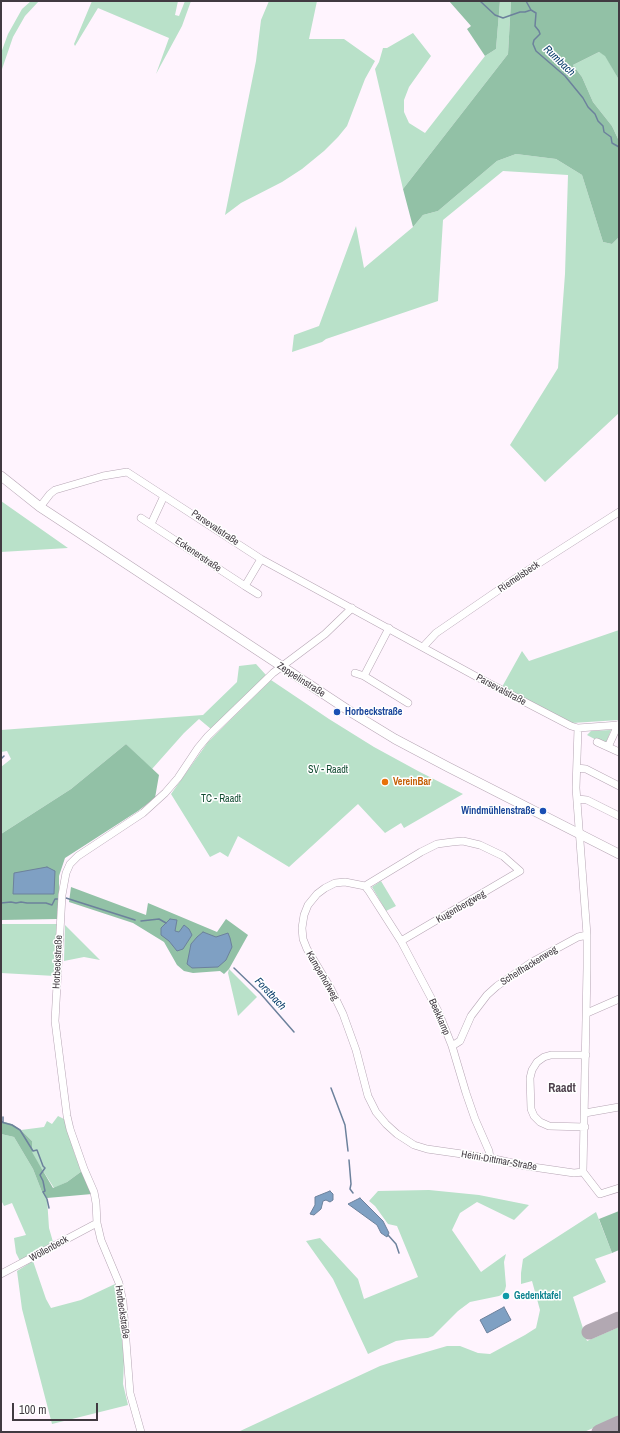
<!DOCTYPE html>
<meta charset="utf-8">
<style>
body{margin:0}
#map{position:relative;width:620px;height:1433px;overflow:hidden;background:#fff4fe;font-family:"Archivo Narrow",sans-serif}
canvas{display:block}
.frame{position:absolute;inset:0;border:2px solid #413a41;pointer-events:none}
.scale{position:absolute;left:12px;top:1403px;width:86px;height:18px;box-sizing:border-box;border:2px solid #413a41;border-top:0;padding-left:5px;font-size:12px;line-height:14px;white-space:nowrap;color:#413a41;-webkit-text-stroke:3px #fff;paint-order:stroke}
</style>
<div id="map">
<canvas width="620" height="1433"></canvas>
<div class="frame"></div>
<div class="scale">100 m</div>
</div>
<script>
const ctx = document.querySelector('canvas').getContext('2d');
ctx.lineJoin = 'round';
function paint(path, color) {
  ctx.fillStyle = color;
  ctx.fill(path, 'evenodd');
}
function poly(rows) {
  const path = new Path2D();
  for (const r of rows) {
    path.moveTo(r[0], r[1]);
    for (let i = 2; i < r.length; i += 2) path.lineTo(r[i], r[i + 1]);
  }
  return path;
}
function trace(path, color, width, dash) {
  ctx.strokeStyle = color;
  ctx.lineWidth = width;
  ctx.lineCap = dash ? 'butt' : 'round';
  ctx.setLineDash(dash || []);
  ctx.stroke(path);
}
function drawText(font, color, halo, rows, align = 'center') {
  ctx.font = font + ' "Archivo Narrow",sans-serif';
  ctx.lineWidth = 3;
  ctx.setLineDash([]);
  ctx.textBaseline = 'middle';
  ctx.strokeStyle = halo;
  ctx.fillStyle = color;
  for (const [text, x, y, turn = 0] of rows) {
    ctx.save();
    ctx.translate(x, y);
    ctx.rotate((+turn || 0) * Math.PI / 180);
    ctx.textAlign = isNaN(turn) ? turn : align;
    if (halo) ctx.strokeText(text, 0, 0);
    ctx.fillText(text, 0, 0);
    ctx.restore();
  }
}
paint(poly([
 [31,1,39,1,25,16,13,37,1,72,1,53,8,34,22,9],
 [92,1,178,1,175,15,179,16,185,1,191,1,182,26,156,74,169,38,98,8,75,46,74,44],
 [269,1,317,1,309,39,344,39,375,61,365,79,347,126,338,137,324,151,302,169,282,182,241,203,225,215,256,61,261,20],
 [500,1,511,1,508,54,403,189,375,69,379,62,383,48,387,48,413,33,431,56,409,87,404,100,404,112,409,123,425,133,485,56,496,49],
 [599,52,605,55,619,80,619,141,612,126,593,102,582,77,573,65],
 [516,154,556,159,582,175,603,242,612,244,619,237,619,413,545,482,510,445,558,368,565,274,568,175,503,171,443,220,438,301,326,339,322,342,292,352,294,335,319,326,356,226,364,268,413,227,423,215,438,211,497,161],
 [1,501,68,548,1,552],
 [619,630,619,720,572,723,502,687,522,651,529,661],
 [256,664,266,675,211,729,199,719,184,733,152,769,126,744,71,789,1,834,1,767,11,759,7,751,1,752,1,730,203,715,237,682,239,666],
 [271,680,329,719,374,747,418,771,463,794,404,828,401,823,385,833,358,804,289,867,238,836,228,857,220,852,210,857,171,794,208,742],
 [611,730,606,743,602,743,587,735,591,731],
 [381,881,396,906,386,911,372,887],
 [1,924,57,924,55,976,1,973],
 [65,925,100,960,84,957,64,961],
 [229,969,257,997,238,1016,228,973],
 [58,1116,64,1119,75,1155,82,1171,67,1182,54,1188,31,1152,32,1141,21,1130,44,1127,47,1121,52,1124],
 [1,1134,14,1137,33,1169,42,1192,47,1198,49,1228,53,1242,20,1261,16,1253,14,1238,26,1235,12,1203,4,1206,1,1200],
 [429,1190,479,1195,529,1205,514,1220,477,1202,460,1213,452,1230,481,1272,506,1254,504,1262,506,1286,505,1290,503,1294,499,1296,470,1302,458,1311,433,1336,428,1338,409,1339,396,1341,368,1354,333,1279,306,1241,320,1238,358,1279,364,1299,418,1277,397,1226,388,1224,375,1206,369,1201,378,1191],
 [596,1212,612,1253,595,1259,606,1282,573,1297,587,1341,619,1327,619,1417,584,1432,238,1432,380,1366,399,1360,447,1346,460,1346,478,1353,490,1354,525,1335,536,1328,540,1310,532,1281,521,1284,521,1273,523,1259],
 [33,1261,46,1299,51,1308,81,1300,115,1284,120,1312,124,1361,123,1384,128,1405,52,1424,22,1309,17,1271]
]), '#b9e1c9');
paint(poly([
 [449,1,500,1,496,49,485,56,467,29,471,26],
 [511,1,619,1,619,80,605,56,599,52,573,65,582,77,593,102,612,126,619,141,619,237,612,244,603,242,582,175,556,159,516,154,497,161,438,211,423,215,413,227,403,189,508,54],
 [126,744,159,775,155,798,138,811,65,858,59,876,59,896,57,919,1,920,1,834,71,789],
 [71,887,146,915,148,903,217,932,226,919,248,935,229,969,224,974,220,971,193,973,184,971,177,965,164,942,133,923,69,902],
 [1,1121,12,1124,21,1130,32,1141,32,1152,53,1188,67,1182,82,1171,92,1194,47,1198,42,1192,33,1169,14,1137,1,1134],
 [619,1211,619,1250,612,1253,599,1219]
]), '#92c1a6');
const water = poly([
 [47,867,55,871,54,894,13,894,14,873,47,867],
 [170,919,177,920,175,931,179,932,184,925,189,929,192,935,183,949,177,951,169,941,161,935,161,928,170,919],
 [203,932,216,937,228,933,230,938,232,947,226,960,218,967,192,968,187,964,191,944,197,937,203,932],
 [330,1191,333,1194,333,1200,330,1202,326,1200,323,1201,321,1209,314,1215,310,1214,315,1205,315,1197,330,1191],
 [360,1198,383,1221,389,1233,387,1237,381,1233,377,1225,348,1204,360,1198],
 [504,1307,511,1320,487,1333,480,1320,504,1307]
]);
paint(water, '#7fa0c3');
trace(water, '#6c819c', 1);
trace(poly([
 [480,1,495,15,503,18,520,12,525,12,531,10,536,13,535,26,539,31,540,34,534,40,533,44,536,51,565,76,583,98,588,107,595,114,598,121,603,126,604,132,611,137,612,143,619,147],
 [526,1,531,10],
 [1,759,4,756],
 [66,898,135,920],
 [1,903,11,902,16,903,21,902,27,903,46,903,52,905,55,899,58,899],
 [141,921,159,919,166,923],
 [234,968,260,993,294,1032],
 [331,1088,345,1125,348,1151],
 [1,1122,12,1125,20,1130,33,1151,37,1150,43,1166,45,1168,40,1175,43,1181,45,1191,43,1192,47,1199,49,1208],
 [3,1122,3,1117],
 [349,1160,351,1184,350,1189,353,1193],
 [388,1235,396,1244,399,1253]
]), '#6c819c', 1.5);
trace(poly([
 [589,1332,619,1319],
 [599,1432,619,1423]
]), '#b2a8b2', 15);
const minor = poly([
 [40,507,50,494,55,490,103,476,127,472,261,559,477,677,571,726,578,728,619,725],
 [141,518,245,586,261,559],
 [151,524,164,496],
 [245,586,258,594],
 [423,647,436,633,519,576,619,512],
 [355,673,364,676,408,703],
 [364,676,389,628],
 [578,728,576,788,587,935,587,968,583,1172,600,1194,619,1188],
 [597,742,619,752],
 [608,747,618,725],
 [577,768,586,769,619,786],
 [578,799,587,800,619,816],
 [365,886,369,891,401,941,438,1011,452,1046,466,1093,475,1119,489,1151,490,1158],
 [401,941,520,871,503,856,480,845,463,841,452,842,437,844,421,852,365,886,345,882,335,883,325,888,317,894,308,905,304,915,302,928,303,939,307,949,330,987,343,1014,356,1050,368,1096,376,1112,386,1124,397,1134,414,1145,427,1149,490,1158,526,1166,574,1173,583,1172],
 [587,1013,619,999],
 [452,1046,460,1041,471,1016,487,995,497,986,532,962,578,937,587,935],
 [585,1113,619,1107],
 [585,1127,549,1126,540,1122,534,1116,531,1109,530,1078,532,1070,537,1062,544,1057,551,1055,586,1055],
 [1,1274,97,1223],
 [141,1432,130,1393,123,1302,119,1283,101,1240,97,1223,96,1203,94,1192,84,1169,70,1129,67,1116,55,1021,62,895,66,873,70,864,78,856,143,813,165,793,178,778,198,748,208,736,273,673,325,634,352,608]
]);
const major = poly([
 [1,476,40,507,72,528,354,714,395,739,448,767,619,854]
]);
trace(minor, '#b6a5b4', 8);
trace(major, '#b6a5b4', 10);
trace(minor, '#fff', 7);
trace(major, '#fff', 9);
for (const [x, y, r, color] of [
 [337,712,4,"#1a4fb4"],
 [385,782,4,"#e8710a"],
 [543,811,4,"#1a4fb4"],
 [506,1296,4,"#0f9aa8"]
]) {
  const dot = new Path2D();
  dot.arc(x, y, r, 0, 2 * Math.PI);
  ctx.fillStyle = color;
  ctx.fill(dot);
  trace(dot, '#fff', 1.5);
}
drawText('10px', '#413a41', '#fff', [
 ["Parsevalstraße",215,528,34],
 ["Eckenerstraße",198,555,34],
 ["Riemelsbeck",519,577,-34],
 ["Zeppelinstraße",301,680,33],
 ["Parsevalstraße",501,690,28],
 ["Kugenbergweg",461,907,-30],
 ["Horbeckstraße",58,962,-87],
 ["Scheifhackenweg",529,966,-32],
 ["Kamperhofweg",322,976,60],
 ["Beekkamp",439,1017,66],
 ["Heini-Dittmar-Straße",499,1161,10],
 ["Wöllenbeck",49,1249,-29],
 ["Horbeckstraße",122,1312,82]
]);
drawText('bold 10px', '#164399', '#fff', [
 ["Horbeckstraße",345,712],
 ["Windmühlenstraße",535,811,"right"]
], 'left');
drawText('10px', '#124c32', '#fff', [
 ["SV - Raadt",328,770],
 ["TC - Raadt",221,799]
]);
drawText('bold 10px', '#c56008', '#fff', [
 ["VereinBar",393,782]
], 'left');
drawText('bold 10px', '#0d838f', '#fff', [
 ["Gedenktafel",514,1296]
], 'left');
drawText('italic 11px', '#0a3e6b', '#fff', [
 ["Rumbach",559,61,44],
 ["Forstbach",270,994,47]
]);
drawText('bold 12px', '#4f414e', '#fff', [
 ["Raadt",562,1089]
]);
</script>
